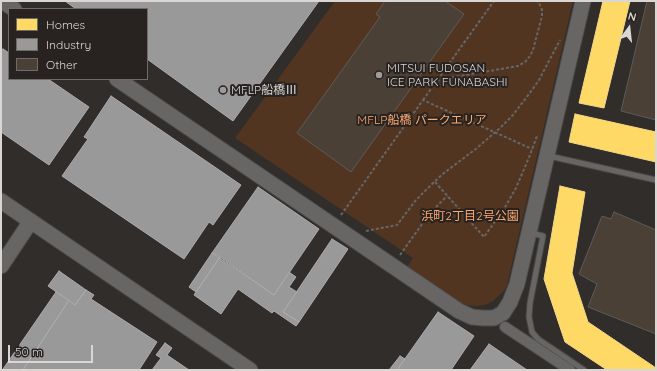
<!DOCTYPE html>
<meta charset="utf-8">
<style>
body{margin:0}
#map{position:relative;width:657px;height:371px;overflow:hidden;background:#302d2b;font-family:Quicksand,sans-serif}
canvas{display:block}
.frame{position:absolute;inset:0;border:2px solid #d9d6d4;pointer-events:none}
.legend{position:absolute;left:8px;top:8px;width:140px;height:72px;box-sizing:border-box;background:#282321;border:1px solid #6f6b69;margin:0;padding:5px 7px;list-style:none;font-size:12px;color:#d9d6d4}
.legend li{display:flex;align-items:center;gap:8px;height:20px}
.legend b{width:20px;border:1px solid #6f6b69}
.north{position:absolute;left:609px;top:8px;width:40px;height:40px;-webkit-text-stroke:3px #282321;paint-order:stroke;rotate:15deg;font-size:11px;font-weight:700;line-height:16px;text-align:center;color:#d9d6d4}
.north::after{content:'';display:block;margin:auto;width:14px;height:18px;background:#d9d6d4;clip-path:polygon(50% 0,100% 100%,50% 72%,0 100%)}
.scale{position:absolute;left:8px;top:345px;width:85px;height:18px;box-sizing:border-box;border:2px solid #d9d6d4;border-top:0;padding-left:5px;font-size:12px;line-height:14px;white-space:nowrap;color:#d9d6d4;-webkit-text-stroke:3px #282321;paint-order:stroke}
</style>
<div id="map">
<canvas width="657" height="371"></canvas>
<div class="frame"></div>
<ul class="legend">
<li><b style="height:11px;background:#ffd966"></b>Homes</li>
<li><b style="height:11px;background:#999"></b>Industry</li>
<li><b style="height:11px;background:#4a4036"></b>Other</li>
</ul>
<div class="north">N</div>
<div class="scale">50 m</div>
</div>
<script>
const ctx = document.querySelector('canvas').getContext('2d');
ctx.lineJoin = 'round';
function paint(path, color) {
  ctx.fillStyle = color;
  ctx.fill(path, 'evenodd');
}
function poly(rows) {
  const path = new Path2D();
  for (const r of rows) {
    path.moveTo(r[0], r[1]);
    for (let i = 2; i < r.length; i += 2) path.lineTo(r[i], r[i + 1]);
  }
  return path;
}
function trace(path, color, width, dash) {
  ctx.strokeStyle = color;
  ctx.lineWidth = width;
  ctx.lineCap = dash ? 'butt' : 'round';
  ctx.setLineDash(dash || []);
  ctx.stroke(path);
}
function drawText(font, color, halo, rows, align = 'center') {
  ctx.font = font + ' Quicksand,"Noto Sans JP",sans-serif';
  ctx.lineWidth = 4;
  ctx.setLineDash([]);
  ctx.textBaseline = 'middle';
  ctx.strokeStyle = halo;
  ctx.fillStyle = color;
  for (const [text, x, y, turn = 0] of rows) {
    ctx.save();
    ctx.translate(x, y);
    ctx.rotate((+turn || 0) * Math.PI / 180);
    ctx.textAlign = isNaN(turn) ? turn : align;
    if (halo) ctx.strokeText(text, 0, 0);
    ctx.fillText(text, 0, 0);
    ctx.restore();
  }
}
paint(poly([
 [335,1,573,1,507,285,504,291,493,301,485,305,475,306,467,305,459,302,407,267,413,258,235,138]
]), '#513521');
const homes = poly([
 [603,1,630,1,604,108,579,103,603,1],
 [575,114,656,132,656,162,569,142,575,114],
 [560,186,585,192,572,273,588,322,656,368,656,370,607,370,565,342,544,279,560,186]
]);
paint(homes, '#ffd966');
trace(homes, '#f4d887', 1);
const industry = poly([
 [65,1,319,1,233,121,147,59,147,9,76,9,65,1],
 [3,49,9,53,9,79,48,79,89,107,49,165,1,132,1,52,3,49],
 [111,96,241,185,213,225,209,222,184,259,62,176,88,139,84,137,111,96],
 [258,187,319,229,274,295,212,253,258,187],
 [332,239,348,249,299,322,283,312,332,239],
 [212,253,220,257,196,292,189,287,212,253],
 [220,257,274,295,289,272,296,277,289,287,297,292,283,312,299,322,296,326,274,311,272,313,238,289,221,314,194,295,220,257],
 [59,271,86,290,75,305,48,286,59,271],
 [86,290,94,295,91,299,157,342,139,370,23,370,69,300,75,305,86,290],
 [56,292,69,300,23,370,4,370,3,369,56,292],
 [438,312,474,336,451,370,397,370,438,312],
 [165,343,172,348,167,355,189,370,152,370,161,358,156,355,165,343],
 [489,344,527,370,470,370,489,344],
 [400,356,405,359,397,370,389,370,400,356]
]);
paint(industry, '#999');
trace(industry, '#acabab', 1);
const building = poly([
 [385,1,445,1,464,14,351,172,297,133,380,17,376,14,385,1],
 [647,1,656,1,656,120,621,111,647,1],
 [614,212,656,230,656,334,588,307,597,284,579,274,602,216,611,219,614,212]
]);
paint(building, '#4a4036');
trace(building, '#5d5b59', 1);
const lane = poly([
 [549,156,656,180],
 [531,233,543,236,530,303,529,317,532,332,538,339,584,370]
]);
const street = poly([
 [505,327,570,370]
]);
const secondary = poly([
 [2,1,14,9],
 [117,79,459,311,472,317,483,318,494,318,503,313,510,302,517,284,583,1],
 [1,201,250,370],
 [1,266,31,221]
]);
trace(lane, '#4a4847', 7);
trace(street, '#4a4847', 12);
trace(secondary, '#4a4847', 17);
trace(poly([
 [437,80,495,70,518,66,525,62,530,56,533,50,542,16,542,10,540,5,537,1],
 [423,100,494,1],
 [435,182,484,237,504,209,516,188,530,155,537,136],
 [341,215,423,100,532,149],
 [366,231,397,225,416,200,434,182,444,173,477,148,501,127,513,115,532,90,539,80,560,40],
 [400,255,430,213,447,196]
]), '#686665', 2, [3, 2]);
trace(lane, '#676665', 5);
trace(street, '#676665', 10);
trace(secondary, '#676665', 15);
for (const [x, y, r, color] of [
 [379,75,4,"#9e9b99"],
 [223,90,4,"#9e9b99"]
]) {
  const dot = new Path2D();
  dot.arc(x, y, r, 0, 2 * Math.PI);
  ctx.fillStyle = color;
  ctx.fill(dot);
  trace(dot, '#282321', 1.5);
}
drawText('12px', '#d9d6d4', '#282321', [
 ["MITSUI FUDOSAN",387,68],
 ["ICE PARK FUNABASHI",387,82],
 ["MFLP船橋Ⅲ",231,90]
], 'left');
drawText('12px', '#fea970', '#282321', [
 ["MFLP船橋 パークエリア",422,120],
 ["浜町2丁目2号公園",470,216]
]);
</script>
